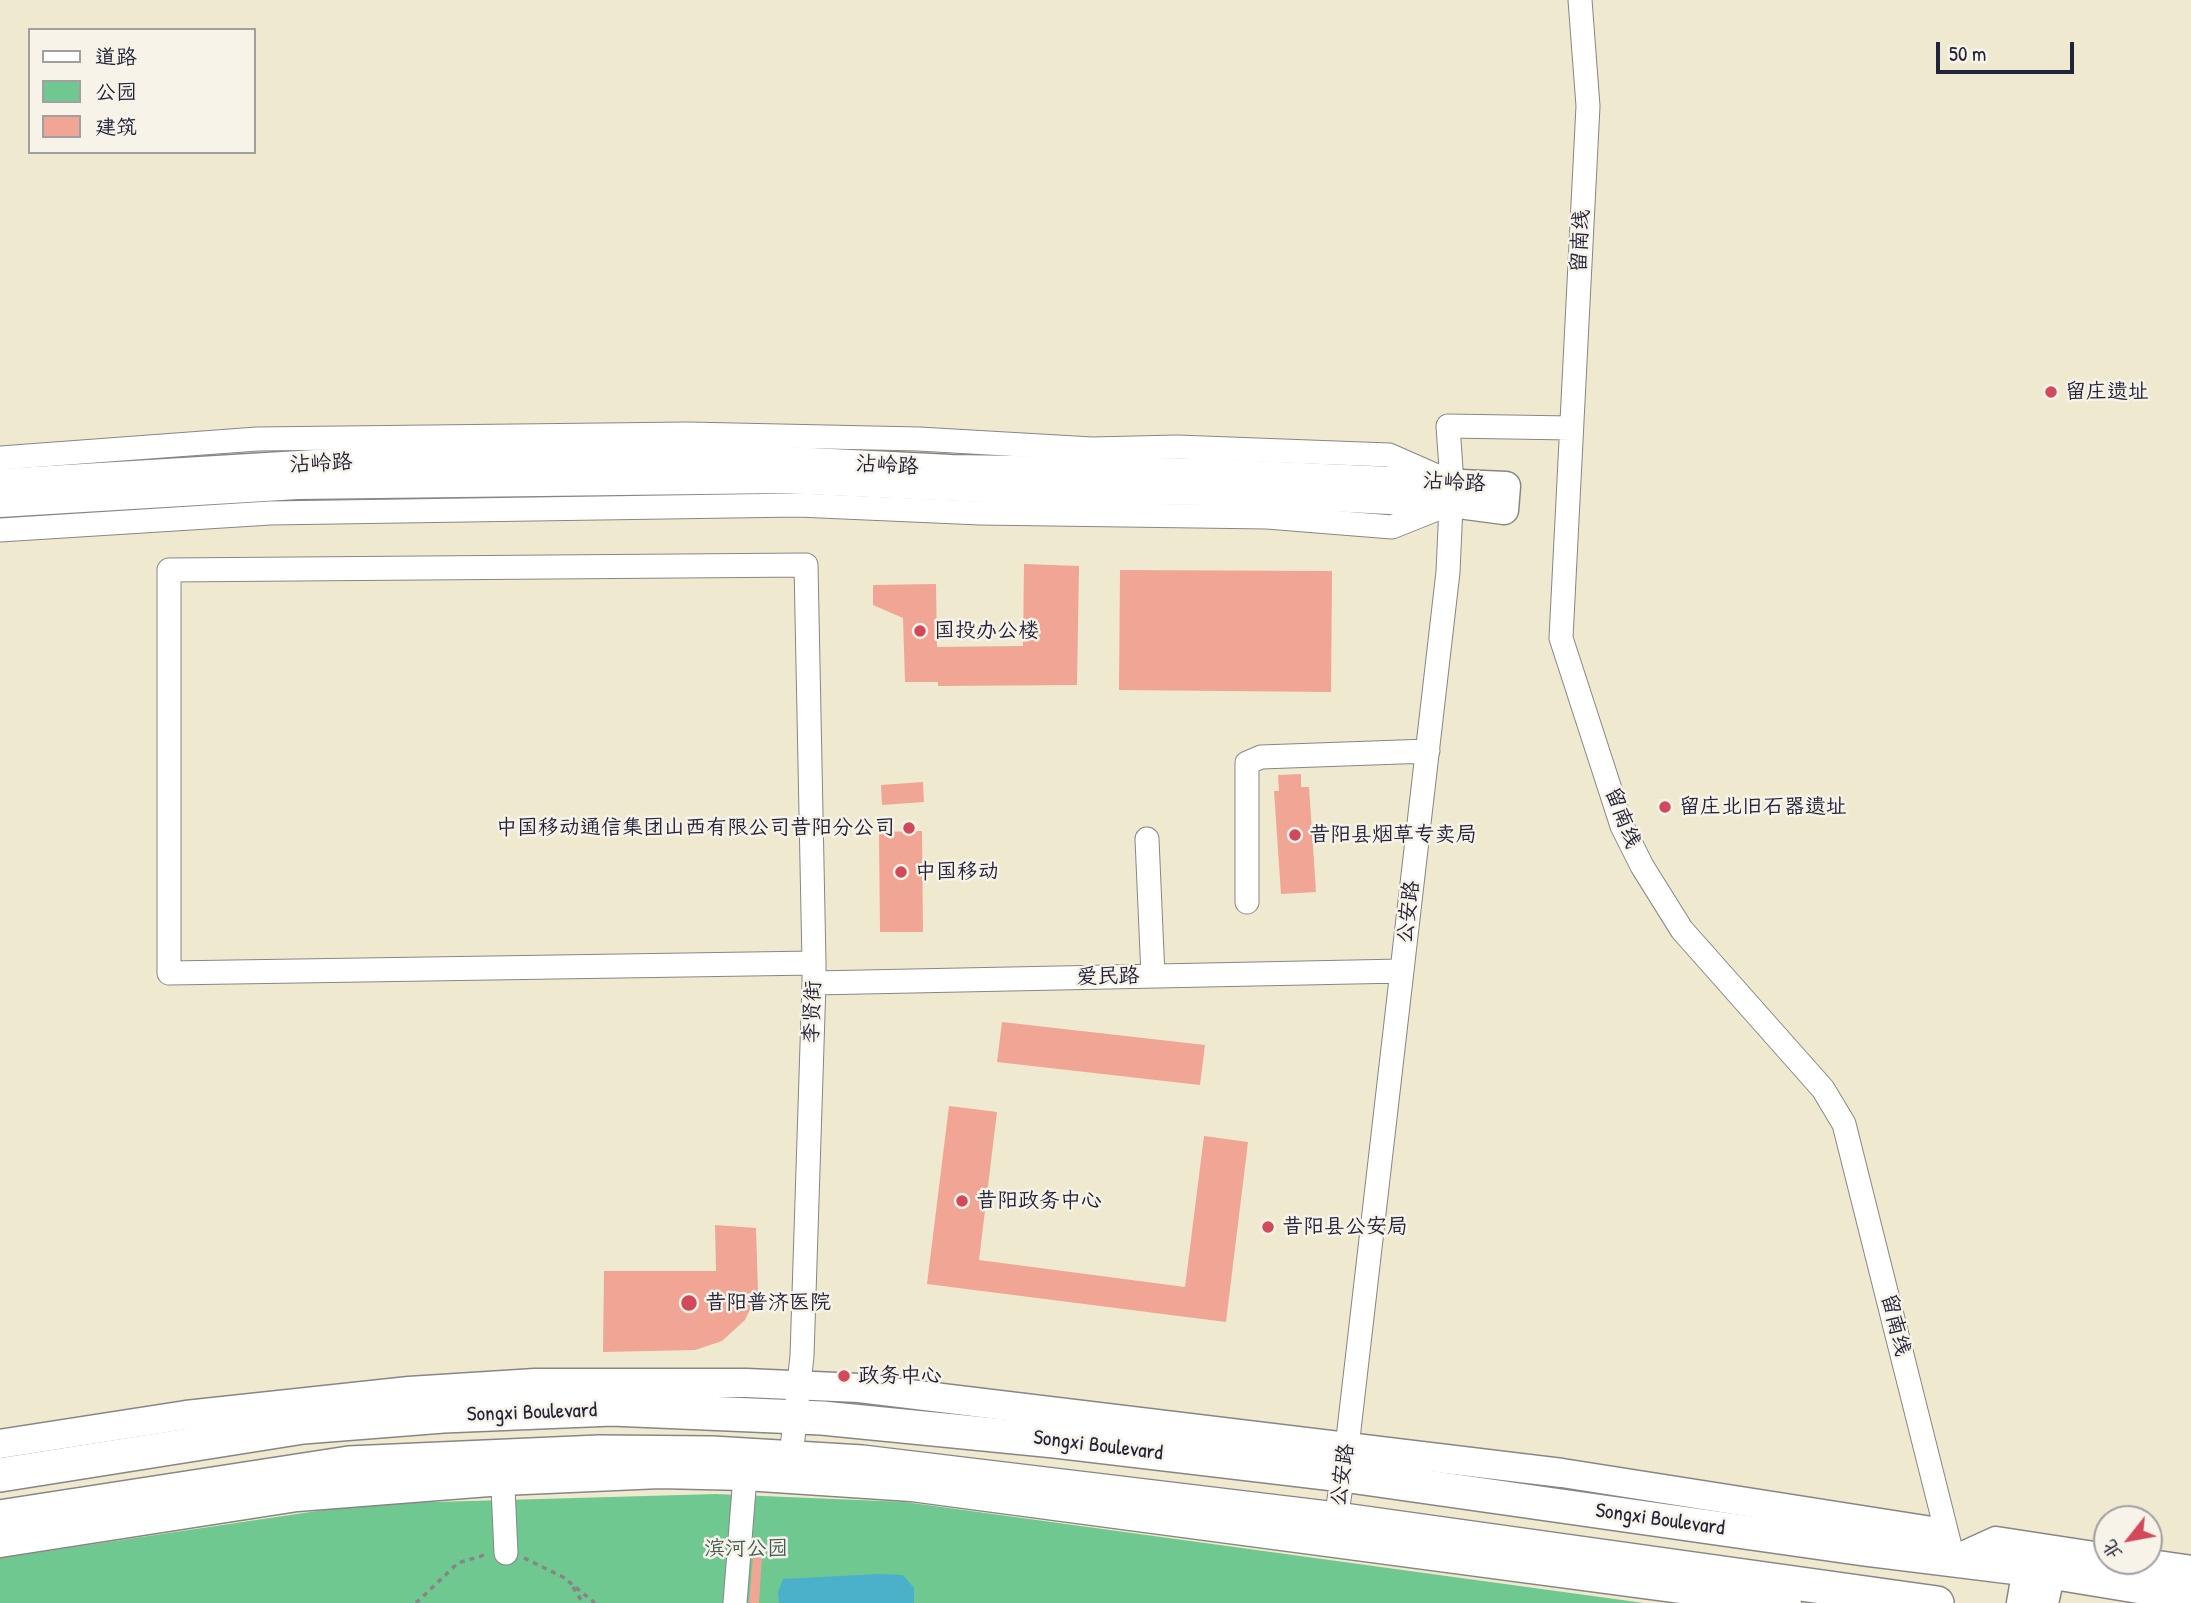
<!DOCTYPE html>
<meta charset="utf-8">
<style>
body{margin:0}
#map{position:relative;width:2191px;height:1603px;overflow:hidden;background:#efe9cf;font-family:"Patrick Hand","LXGW WenKai TC",sans-serif}
canvas{display:block}
.legend{position:absolute;left:28px;top:28px;width:228px;height:126px;box-sizing:border-box;background:#f7f3e8;border:2px solid #a29fa3;margin:0;padding:9px 12px;list-style:none;font-size:21px;color:#22223b}
.legend li{display:flex;align-items:center;gap:14px;height:35px}
.legend b{width:35px;border:2px solid #a29fa3}
.north{position:absolute;left:2093px;top:1505px;width:70px;height:70px;box-sizing:border-box;background:#f7f3e8;border:2px solid #a29fa3;border-radius:50%;rotate:239deg;font-size:19px;font-weight:700;line-height:28px;text-align:center;color:#22223b}
.north::after{content:'';display:block;margin:auto;width:24px;height:32px;background:#d1495b;clip-path:polygon(50% 0,100% 100%,50% 72%,0 100%)}
.scale{position:absolute;left:1936px;top:42px;width:138px;height:32px;box-sizing:border-box;border:4px solid #22223b;border-top:0;padding-left:9px;font-size:21px;line-height:24px;white-space:nowrap;color:#22223b;-webkit-text-stroke:5px #f7f3e8;paint-order:stroke}
</style>
<div id="map">
<canvas width="2191" height="1603"></canvas>
<ul class="legend">
<li><b style="height:9px;background:#fff"></b>道路</li>
<li><b style="height:19px;background:#6fc88f"></b>公园</li>
<li><b style="height:19px;background:#f1a595"></b>建筑</li>
</ul>
<div class="north">北</div>
<div class="scale">50 m</div>
</div>
<script>
const ctx = document.querySelector('canvas').getContext('2d');
ctx.lineJoin = 'round';
function paint(path, color) {
  ctx.fillStyle = color;
  ctx.fill(path, 'evenodd');
}
function poly(rows) {
  const path = new Path2D();
  for (const r of rows) {
    path.moveTo(r[0], r[1]);
    for (let i = 2; i < r.length; i += 2) path.lineTo(r[i], r[i + 1]);
  }
  return path;
}
function trace(path, color, width, dash) {
  ctx.strokeStyle = color;
  ctx.lineWidth = width;
  ctx.lineCap = dash ? 'butt' : 'round';
  ctx.setLineDash(dash || []);
  ctx.stroke(path);
}
function drawText(font, color, halo, rows, align = 'center') {
  ctx.font = font + ' "Patrick Hand","LXGW WenKai TC",sans-serif';
  ctx.lineWidth = 5;
  ctx.setLineDash([]);
  ctx.textBaseline = 'middle';
  ctx.strokeStyle = halo;
  ctx.fillStyle = color;
  for (const [text, x, y, turn = 0] of rows) {
    ctx.save();
    ctx.translate(x, y);
    ctx.rotate((+turn || 0) * Math.PI / 180);
    ctx.textAlign = isNaN(turn) ? turn : align;
    if (halo) ctx.strokeText(text, 0, 0);
    ctx.fillText(text, 0, 0);
    ctx.restore();
  }
}
paint(poly([
 [716,1494,905,1502,1644,1603,0,1603,0,1558,364,1504]
]), '#6fc88f');
paint(poly([
 [879,1574,903,1575,914,1588,914,1603,779,1603,778,1592,783,1579]
]), '#4bb0ca');
paint(poly([
 [1024,564,1079,566,1077,685,938,686,938,682,905,682,903,618,873,605,873,585,936,584,937,647,1023,646],
 [1120,570,1332,571,1331,692,1119,690],
 [1301,774,1301,787,1309,787,1316,892,1281,894,1274,791,1279,791,1278,775],
 [923,782,924,802,882,805,881,785],
 [922,831,923,932,880,932,879,832],
 [1002,1022,1205,1045,1200,1085,997,1062],
 [949,1106,997,1112,979,1260,1185,1287,1204,1136,1248,1142,1226,1322,927,1284],
 [715,1225,756,1228,758,1292,745,1320,722,1341,695,1350,603,1352,604,1271,716,1271],
 [753,1557,762,1557,759,1603,749,1603]
]), '#f1a595');
const minor = poly([
 [1580,0,1588,106,1561,638,1622,826,1642,866,1682,930,1823,1089,1844,1124,1951,1550],
 [0,458,257,439,688,434,919,439,1092,449,1177,447,1389,455,1446,480],
 [0,530,270,513,798,505,980,513,1267,517,1392,527,1447,505],
 [1147,839,1153,976],
 [1247,902,1247,763,1261,757,1428,751],
 [814,983,1402,971],
 [791,1457,802,1356,814,983,814,963,806,565,169,570,169,973,814,963],
 [502,1466,506,1553],
 [1336,1519,1347,1447,1448,572,1452,483,1448,426,1571,428],
 [735,1603,745,1476]
]);
const major = poly([
 [0,483,366,461,690,456,951,469,1210,473,1506,486,1504,510,1451,503,1205,491,1004,489,783,479,297,485,0,503],
 [0,1444,186,1415,409,1391,535,1383,746,1383,859,1388,1562,1473,1938,1532,1954,1560,1996,1541,2107,1558],
 [0,1543,297,1497,361,1492,502,1481,660,1474,745,1476,912,1487,1787,1603],
 [2130,1561,2191,1570],
 [2021,1603,2027,1569],
 [2044,1603,2051,1572]
]);
const highway = poly([
 [0,1475,303,1427,443,1416,612,1409,822,1418,1055,1441,1343,1475,1864,1549,2051,1572,2191,1595],
 [0,1517,349,1463,599,1452,712,1453,862,1462,1336,1519,1937,1603]
]);
trace(minor, '#888685', 25);
trace(major, '#888685', 31);
trace(highway, '#888685', 36);
trace(poly([
 [524,1558,563,1577,595,1603],
 [573,1587,583,1603],
 [416,1603,458,1563,488,1554]
]), '#888685', 3.5, [5, 5]);
trace(minor, '#fff', 23);
trace(major, '#fff', 28);
trace(highway, '#fff', 33);
for (const [x, y, r, color] of [
 [2051,392,7,"#d1495b"],
 [920,631,7,"#d1495b"],
 [1665,807,7,"#d1495b"],
 [909,828,7,"#d1495b"],
 [1295,835,7,"#d1495b"],
 [901,872,7,"#d1495b"],
 [962,1201,7,"#d1495b"],
 [1268,1227,7,"#d1495b"],
 [689,1303,9,"#d1495b"],
 [844,1376,7,"#d1495b"]
]) {
  const dot = new Path2D();
  dot.arc(x, y, r, 0, 2 * Math.PI);
  ctx.fillStyle = color;
  ctx.fill(dot);
  trace(dot, '#f7f3e8', 2.5);
}
drawText('21px', '#22223b', '#f7f3e8', [
 ["留南线",1581,241,-87],
 ["沾岭路",321,464,-3],
 ["沾岭路",887,466,3],
 ["沾岭路",1454,483,3],
 ["留南线",1622,818,69],
 ["公安路",1409,912,-83],
 ["爱民路",1108,977,-1],
 ["李贤街",813,1012,-88],
 ["留南线",1895,1325,76],
 ["Songxi Boulevard",532,1413,-2],
 ["Songxi Boulevard",1098,1446,7],
 ["公安路",1343,1475,-82],
 ["Songxi Boulevard",1660,1520,8]
]);
drawText('21px', '#22223b', '#f7f3e8', [
 ["留庄遗址",2065,392],
 ["国投办公楼",934,631],
 ["留庄北旧石器遗址",1679,807],
 ["中国移动通信集团山西有限公司昔阳分公司",895,828,"right"],
 ["昔阳县烟草专卖局",1309,835],
 ["中国移动",915,872],
 ["昔阳政务中心",976,1201],
 ["昔阳县公安局",1282,1227],
 ["昔阳普济医院",705,1303],
 ["政务中心",858,1376]
], 'left');
drawText('21px', '#3d5c58', '#f7f3e8', [
 ["滨河公园",746,1549]
]);
</script>
